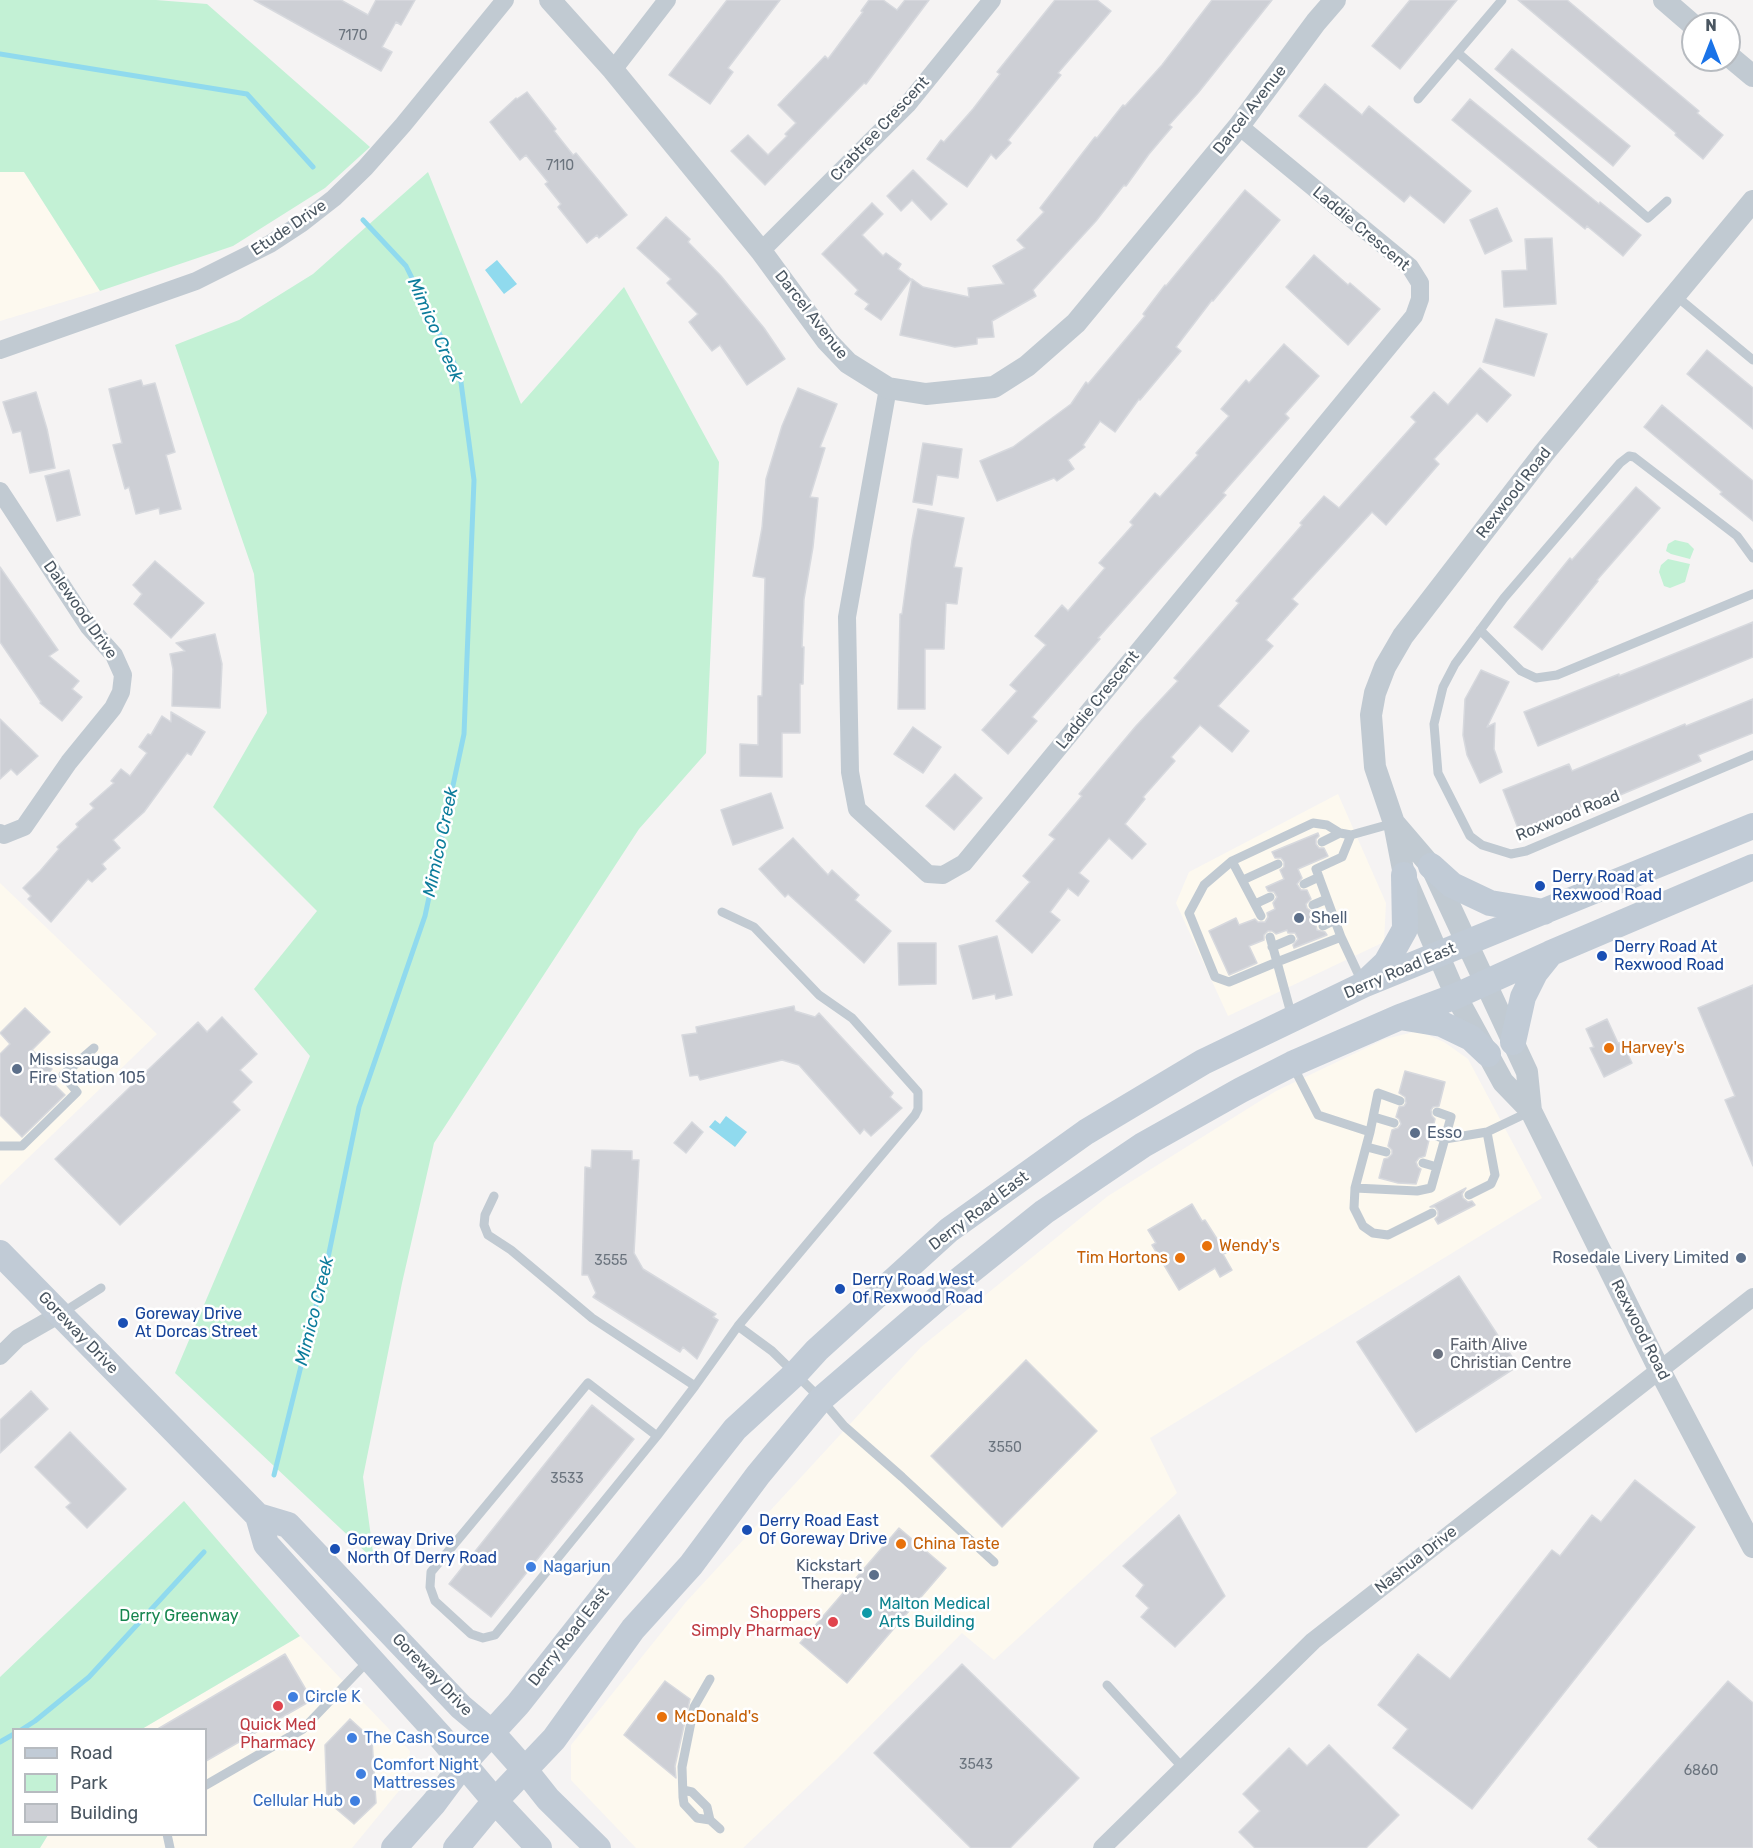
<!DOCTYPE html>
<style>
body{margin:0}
#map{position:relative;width:1753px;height:1848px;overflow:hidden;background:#f5f3f3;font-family:Rubik,sans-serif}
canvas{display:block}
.legend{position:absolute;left:12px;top:1728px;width:195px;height:108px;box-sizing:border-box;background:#fff;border:2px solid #b7bbc0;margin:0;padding:8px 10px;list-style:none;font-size:18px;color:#4a5661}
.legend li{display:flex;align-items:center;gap:12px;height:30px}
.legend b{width:30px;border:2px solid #b7bbc0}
.north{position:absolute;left:1681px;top:12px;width:60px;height:60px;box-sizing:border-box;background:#fff;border:2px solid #b7bbc0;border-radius:50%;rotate:0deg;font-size:16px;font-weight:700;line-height:24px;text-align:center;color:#4a5661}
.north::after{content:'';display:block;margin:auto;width:21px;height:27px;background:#1a73e8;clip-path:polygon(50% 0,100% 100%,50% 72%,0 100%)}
</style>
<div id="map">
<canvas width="1753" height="1848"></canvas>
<ul class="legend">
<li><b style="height:8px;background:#c1cbd6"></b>Road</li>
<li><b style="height:16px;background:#c3f1d5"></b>Park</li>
<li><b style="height:16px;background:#cdcfd5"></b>Building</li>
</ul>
<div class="north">N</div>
</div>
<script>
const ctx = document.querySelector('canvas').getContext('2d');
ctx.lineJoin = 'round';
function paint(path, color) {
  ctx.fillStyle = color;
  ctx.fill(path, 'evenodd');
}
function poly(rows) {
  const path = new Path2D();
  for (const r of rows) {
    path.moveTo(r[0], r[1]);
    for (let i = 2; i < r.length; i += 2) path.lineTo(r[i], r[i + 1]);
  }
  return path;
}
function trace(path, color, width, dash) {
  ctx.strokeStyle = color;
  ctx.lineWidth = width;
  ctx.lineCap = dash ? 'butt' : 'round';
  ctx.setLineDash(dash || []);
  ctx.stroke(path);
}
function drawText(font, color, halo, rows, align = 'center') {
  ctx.font = font + ' Rubik,sans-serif';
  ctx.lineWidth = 5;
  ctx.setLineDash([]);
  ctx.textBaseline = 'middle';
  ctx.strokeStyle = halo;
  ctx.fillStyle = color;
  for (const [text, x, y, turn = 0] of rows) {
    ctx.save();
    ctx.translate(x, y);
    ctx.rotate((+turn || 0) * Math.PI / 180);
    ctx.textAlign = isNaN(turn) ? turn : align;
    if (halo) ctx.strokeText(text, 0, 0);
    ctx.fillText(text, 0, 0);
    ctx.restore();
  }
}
paint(poly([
 [0,172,24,172,100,291,0,321],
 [1338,794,1386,903,1384,942,1228,1016,1176,903,1189,872],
 [0,883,157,1034,0,1185],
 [1418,1031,1444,1042,1468,1059,1542,1198,1150,1438,1177,1493,994,1660,962,1633,835,1761,743,1848,636,1848,571,1780,571,1745,686,1602,921,1347,1108,1196,1276,1091,1385,1039],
 [300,1636,410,1751,407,1781,352,1848,40,1848,48,1835,206,1834,206,1730,142,1729]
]), '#fdf9ef');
paint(poly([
 [0,0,156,0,207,4,370,147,325,188,233,246,100,291,24,172,0,172],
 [428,172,521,404,624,287,719,462,706,753,639,829,434,1143,402,1283,363,1477,374,1560,175,1373,310,1056,254,989,317,911,213,807,267,713,254,574,175,345,239,320,313,274],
 [1675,540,1688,543,1694,549,1690,559,1671,554,1666,551,1668,544],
 [1668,559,1690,564,1685,582,1670,588,1664,586,1659,572,1661,565],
 [184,1501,300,1636,142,1729,14,1730,14,1834,48,1835,40,1848,0,1848,0,1677]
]), '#c3f1d5');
paint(poly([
 [497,260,517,284,504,294,485,270],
 [726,1116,747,1132,735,1147,709,1127,715,1120,720,1124]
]), '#90daee');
trace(poly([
 [0,54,247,94,313,167],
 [274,1475,329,1253,359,1107,425,916,464,734,474,480,460,375,406,266,363,220],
 [21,1730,35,1721,89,1677,204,1552],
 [0,1742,14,1734]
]), '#90daee', 5);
const building = poly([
 [254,0,341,0,368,15,376,0,415,0,401,25,396,22,382,47,392,52,381,71,254,0],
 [727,0,780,0,728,68,733,72,710,104,669,75,727,0],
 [869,0,883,0,897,10,905,0,929,0,866,84,864,83,765,185,731,151,748,135,768,155,787,136,785,134,796,123,778,105,825,56,828,59,863,12,861,11,869,0],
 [1055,0,1097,0,1111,11,1058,73,1061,75,1008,140,1011,143,996,159,991,154,967,187,927,159,941,140,944,142,973,109,1000,74,997,72,1055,0],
 [1212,0,1272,0,1198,93,1169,125,1172,127,1149,154,1126,186,1124,185,1096,221,1033,290,1036,296,992,321,994,337,977,338,977,344,955,347,900,335,912,279,923,287,969,297,968,288,1004,284,993,266,1025,248,1017,240,1044,212,1040,208,1095,137,1097,138,1123,105,1125,106,1162,65,1212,0],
 [1410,0,1457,0,1400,69,1372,46,1410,0],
 [1518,0,1567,0,1699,111,1697,113,1723,135,1703,159,1675,135,1676,133,1518,0],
 [1512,49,1630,146,1613,166,1495,69,1512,49],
 [1325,84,1362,115,1369,106,1471,191,1444,223,1410,195,1404,202,1299,116,1325,84],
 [527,92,556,129,554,131,573,155,576,153,627,215,599,238,597,235,587,243,558,207,561,204,545,184,548,182,526,155,520,160,490,122,516,98,517,99,527,92],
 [1470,99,1599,204,1600,202,1641,235,1623,256,1587,226,1585,229,1452,120,1470,99],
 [913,170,947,204,931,220,912,200,901,211,887,196,913,170],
 [1245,190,1280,220,1213,301,1212,300,1176,347,1181,351,1140,400,1139,399,1115,432,1100,421,1083,445,1085,447,1068,460,1074,469,1057,481,1054,478,997,501,980,461,1013,447,1071,404,1086,382,1088,384,1145,316,1143,314,1165,285,1166,286,1245,190],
 [872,203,883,214,862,235,883,256,886,253,901,264,898,269,911,279,881,320,865,309,869,304,855,294,858,290,822,254,872,203],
 [1497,208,1512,241,1485,254,1470,220,1497,208],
 [666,217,690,239,688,242,721,276,764,328,785,359,747,385,720,345,712,351,689,322,698,314,667,283,671,279,637,248,666,217],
 [1552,238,1556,304,1504,307,1502,271,1527,270,1525,239,1552,238],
 [1314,255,1348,285,1350,283,1380,309,1348,345,1286,287,1314,255],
 [1496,319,1547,334,1534,376,1483,362,1496,319],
 [1284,344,1319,376,1285,414,1289,418,1223,493,1226,495,1098,638,1100,639,1032,717,1037,721,1008,754,982,730,1017,691,1010,685,1046,645,1035,636,1062,605,1068,611,1105,568,1099,563,1133,525,1130,522,1155,493,1160,497,1198,455,1196,453,1229,416,1221,409,1246,380,1249,383,1284,344],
 [1707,350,1753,388,1753,429,1687,374,1707,350],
 [1480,368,1511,395,1487,422,1477,413,1434,459,1439,464,1386,525,1372,512,1292,599,1298,604,1266,640,1273,646,1218,706,1249,731,1232,752,1200,725,1171,757,1175,761,1143,797,1145,799,1125,824,1146,844,1132,859,1109,838,1079,873,1089,881,1078,896,1068,888,1050,912,1060,920,1032,953,996,921,1030,882,1023,876,1055,839,1049,835,1082,796,1079,794,1136,726,1178,681,1174,678,1239,603,1236,601,1302,525,1300,523,1324,496,1339,508,1416,422,1411,417,1434,392,1448,405,1480,368],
 [141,380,143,386,155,383,175,452,166,455,181,509,160,514,159,508,136,514,129,487,125,489,113,445,122,443,109,389,141,380],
 [798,388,837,404,820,447,825,448,810,497,818,498,813,547,804,599,802,647,804,647,803,684,800,684,800,733,782,733,782,777,740,776,740,744,758,745,758,696,762,696,765,578,753,576,762,528,766,479,782,426,798,388],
 [36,392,47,429,55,468,30,473,21,431,13,433,3,402,36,392],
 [1662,405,1753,481,1753,521,1720,494,1722,492,1644,427,1662,405],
 [923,443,962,449,958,478,937,475,932,505,913,502,923,443],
 [69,470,80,515,57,521,45,476,69,470],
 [1636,487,1660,508,1597,580,1598,581,1542,650,1514,627,1570,558,1572,560,1636,487],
 [918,509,964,518,954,567,962,568,957,604,946,603,944,649,925,649,925,709,898,709,900,614,902,614,912,540,918,509],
 [155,561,204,603,171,638,134,604,142,594,133,585,155,561],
 [0,567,58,650,49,656,79,681,72,689,82,697,62,721,40,703,41,702,0,642,0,567],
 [1753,622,1753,657,1538,746,1524,712,1619,674,1619,676,1753,622],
 [215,634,222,664,220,708,172,706,173,669,170,654,185,651,176,643,215,634],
 [1481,670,1509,682,1487,727,1495,723,1494,749,1502,772,1480,783,1467,755,1463,735,1465,699,1481,670],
 [1753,699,1753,733,1698,755,1701,761,1594,806,1592,802,1519,831,1503,790,1569,764,1572,771,1685,724,1686,726,1753,699],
 [171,712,205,732,191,755,187,753,144,812,113,840,120,848,102,864,106,869,92,882,88,879,51,922,28,899,31,896,23,888,40,871,59,849,57,847,78,827,76,824,94,808,90,804,114,783,111,781,121,769,130,776,147,753,139,747,148,734,151,735,162,716,171,722,171,712],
 [0,719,38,756,17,775,11,769,0,779,0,719],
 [913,727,941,747,923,773,894,754,913,727],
 [955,774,982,798,954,830,926,806,955,774],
 [771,793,783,828,733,845,721,810,771,793],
 [1318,833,1319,836,1316,839,1316,844,1319,848,1324,848,1328,856,1298,869,1302,878,1297,884,1301,890,1307,890,1311,899,1306,904,1307,908,1312,912,1316,911,1320,920,1316,925,1317,930,1325,932,1327,935,1294,948,1293,945,1298,939,1295,933,1288,933,1287,930,1276,934,1272,931,1268,931,1264,935,1264,940,1249,946,1257,963,1229,975,1209,931,1236,918,1239,925,1255,919,1258,922,1265,922,1268,917,1267,913,1275,909,1273,903,1277,897,1274,892,1268,891,1266,887,1284,879,1280,870,1284,867,1284,862,1281,858,1275,858,1272,852,1318,833],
 [793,838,828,875,832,870,859,895,855,900,891,931,864,963,788,894,785,897,759,869,793,838],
 [997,936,1012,995,996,999,995,994,973,999,959,946,997,936],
 [898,943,936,943,936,984,899,985,898,943],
 [1753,985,1753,1166,1725,1100,1735,1096,1698,1008,1753,985],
 [794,1006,795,1011,815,1017,819,1013,893,1093,890,1097,902,1108,871,1136,864,1129,860,1134,799,1065,782,1060,700,1080,698,1075,690,1076,682,1035,697,1033,696,1027,794,1006],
 [25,1008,50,1032,32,1050,52,1069,46,1076,65,1095,22,1137,0,1115,0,1054,10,1044,0,1033,25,1008],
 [222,1017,257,1054,240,1070,252,1082,232,1102,240,1110,120,1225,55,1159,198,1022,207,1032,222,1017],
 [1607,1019,1618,1043,1622,1042,1632,1063,1604,1077,1590,1048,1594,1047,1586,1029,1607,1019],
 [1405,1071,1445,1082,1439,1106,1433,1107,1431,1110,1432,1116,1435,1119,1433,1128,1427,1129,1425,1132,1426,1138,1429,1140,1425,1156,1419,1158,1416,1162,1418,1167,1421,1169,1416,1184,1398,1183,1379,1178,1384,1159,1388,1158,1392,1154,1392,1150,1388,1146,1392,1130,1398,1128,1401,1124,1399,1119,1396,1117,1399,1107,1404,1106,1406,1103,1405,1097,1399,1093,1405,1071],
 [692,1122,703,1132,686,1153,674,1143,692,1122],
 [592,1150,632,1151,632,1160,639,1160,634,1253,643,1269,716,1314,713,1317,718,1320,697,1359,683,1347,680,1352,593,1297,596,1293,588,1275,582,1275,585,1167,591,1168,592,1150],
 [1466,1188,1462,1194,1463,1198,1468,1202,1472,1201,1475,1205,1438,1224,1435,1219,1438,1216,1438,1211,1435,1207,1430,1207,1466,1188],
 [1192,1204,1202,1221,1205,1220,1226,1253,1223,1254,1232,1270,1220,1277,1215,1268,1179,1290,1152,1245,1156,1243,1148,1230,1192,1204],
 [1459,1276,1518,1366,1416,1432,1357,1342,1459,1276],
 [1026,1360,1097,1431,1002,1527,931,1456,1026,1360],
 [31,1391,48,1409,0,1453,0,1420,31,1391],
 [592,1405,634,1439,491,1617,449,1584,592,1405],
 [70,1432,126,1489,87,1528,66,1507,71,1503,35,1467,70,1432],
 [1635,1480,1695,1527,1472,1809,1393,1748,1408,1729,1378,1705,1418,1654,1450,1679,1552,1550,1560,1556,1592,1515,1601,1522,1635,1480],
 [1179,1515,1225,1596,1175,1647,1141,1617,1149,1608,1136,1596,1144,1585,1123,1566,1179,1515],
 [899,1528,946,1568,847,1683,800,1643,899,1528],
 [285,1654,312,1700,206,1761,206,1730,156,1730,285,1654],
 [962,1664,1079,1778,1010,1848,971,1848,874,1753,962,1664],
 [665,1681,690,1699,675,1766,676,1778,624,1735,665,1681],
 [1728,1681,1753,1703,1753,1848,1599,1848,1588,1839,1728,1681],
 [350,1719,372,1739,376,1803,354,1824,327,1801,325,1745,350,1719],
 [1329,1745,1399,1815,1366,1848,1255,1848,1239,1832,1260,1811,1243,1794,1289,1748,1307,1766,1329,1745]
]);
paint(building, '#cdcfd5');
trace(building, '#d7d9de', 1.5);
trace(poly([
 [1458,53,1648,218,1667,201],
 [1418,99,1502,0],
 [1676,296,1753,360],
 [1753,558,1737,536,1634,457,1629,456,1620,463,1504,598,1455,664,1443,687,1434,724,1438,773,1470,836,1482,845,1511,854,1526,851,1753,755],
 [1480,630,1521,671,1536,678,1557,675,1753,594],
 [1322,842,1340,833],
 [1232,861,1204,885,1189,913,1215,977,1229,982,1277,962,1270,937],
 [1243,880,1278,864],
 [1304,884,1319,877],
 [1255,904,1270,897],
 [1313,905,1327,899],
 [1261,916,1232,861,1313,823,1327,825,1340,833,1351,835,1394,823],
 [1323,926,1335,920],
 [1341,937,1316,869,1342,857,1351,835],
 [1272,947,1291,939],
 [1292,1017,1277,962,1341,937,1362,982],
 [1293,1066,1318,1115,1370,1132,1355,1188,1417,1191,1431,1188,1451,1117,1437,1112],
 [1374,1117,1394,1123],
 [1370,1132,1378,1093,1400,1101],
 [1431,1134,1445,1139,1487,1132,1529,1112],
 [0,1146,22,1146,77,1092,63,1075,94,1048],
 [1367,1147,1386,1152],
 [1423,1163,1437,1167],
 [1355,1188,1354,1208,1363,1226,1373,1233,1388,1235,1432,1213],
 [1469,1195,1491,1184,1495,1175,1487,1132],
 [494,1196,485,1215,484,1225,488,1235,511,1250,592,1318,695,1386,738,1326,915,1115,918,1109,918,1092,852,1018,819,995,754,927,722,912],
 [62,1313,101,1288],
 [738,1326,772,1351,821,1399,844,1426,902,1477,994,1562],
 [657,1436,588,1383,431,1572,430,1587,435,1601,471,1634,483,1638,495,1635,657,1436,695,1386],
 [710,1679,694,1707,682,1767,683,1797,684,1804,697,1818,710,1820,720,1829],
 [1107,1685,1183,1768],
 [206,1785,303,1729,369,1660],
 [683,1790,692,1792,707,1807,710,1820],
 [167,1834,170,1848]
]), '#c1cad2', 9);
trace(poly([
 [613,70,667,0],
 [761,251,907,105,992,0],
 [0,350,196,281,270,244,302,223,334,198,365,168,403,125,505,0],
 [888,388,847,617,850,772,857,809,928,874,943,875,964,863,1414,316,1420,299,1420,283,1410,267,1239,126],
 [0,491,89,627,114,655,123,675,121,692,113,708,69,762,24,827,4,835,0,833],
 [0,1356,18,1338,60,1314],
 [1102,1848,1313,1641,1753,1297]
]), '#c1cad2', 18);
trace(poly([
 [550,0,613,70,761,251,827,341,848,363,888,388,926,394,994,387,1027,366,1076,323,1239,126,1316,22,1335,0],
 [1664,0,1693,25],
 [1729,56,1753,76],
 [1753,201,1544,453,1403,636,1385,667,1375,693,1371,715,1375,767,1394,823,1404,875,1456,996,1503,1082,1531,1111,1659,1369,1753,1547],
 [1395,824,1431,866,1527,1072,1531,1111]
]), '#c1cad2', 22);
trace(poly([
 [1431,866,1452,885,1490,903,1544,912],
 [1367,981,1386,963,1405,929,1404,875],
 [1400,1017,1442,1024,1471,1038,1488,1054],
 [1513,1042,1523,997,1535,973,1551,953],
 [0,1253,258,1516,288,1525,461,1707,492,1733,525,1770,548,1799,598,1848],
 [258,1516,266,1544,439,1735,495,1801,539,1848],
 [394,1848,434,1803,463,1764,518,1704,735,1429,796,1373,817,1350,949,1230,1086,1132,1203,1062,1363,985,1753,826],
 [456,1848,495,1801,554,1739,633,1629,691,1565,758,1475,821,1399,958,1281,1044,1212,1143,1145,1241,1090,1292,1064,1400,1017,1456,996,1551,953,1753,867]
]), '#c1cbd6', 26);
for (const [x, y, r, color] of [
 [1540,886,6,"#1a4fb4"],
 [1299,918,6,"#5c6f8a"],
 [1602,956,6,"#1a4fb4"],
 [1609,1048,6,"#e8710a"],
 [17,1069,6,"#5c6f8a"],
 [1415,1133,6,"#5c6f8a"],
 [1207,1246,6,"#e8710a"],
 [1180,1258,6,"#e8710a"],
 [1741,1258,6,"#5c6f8a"],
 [840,1289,6,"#1a4fb4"],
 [123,1323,6,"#1a4fb4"],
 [1438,1354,6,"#6b7280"],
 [747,1530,6,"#1a4fb4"],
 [901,1544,6,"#e8710a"],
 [335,1549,6,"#1a4fb4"],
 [531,1567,6,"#3f7fe0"],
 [874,1575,6,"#5c6f8a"],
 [867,1613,6,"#0f9aa8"],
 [833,1622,6,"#e0444e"],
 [293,1697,6,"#3f7fe0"],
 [278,1706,6,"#e0444e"],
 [662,1717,6,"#e8710a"],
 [352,1738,6,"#3f7fe0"],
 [361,1774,6,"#3f7fe0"],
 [355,1801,6,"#3f7fe0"]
]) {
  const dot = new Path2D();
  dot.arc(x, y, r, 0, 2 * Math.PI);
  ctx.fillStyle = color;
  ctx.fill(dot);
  trace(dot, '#fff', 2);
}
drawText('14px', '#6b747e', null, [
 ["7170",353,36],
 ["7110",560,166],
 ["3555",611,1261],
 ["3550",1005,1448],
 ["3533",567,1479],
 ["3543",976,1765],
 ["6860",1701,1771]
]);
drawText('16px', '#4a5661', '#fff', [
 ["Darcel Avenue",1250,110,-52],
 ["Crabtree Crescent",880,129,-47],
 ["Etude Drive",289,228,-34],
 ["Laddie Crescent",1361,229,40],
 ["Darcel Avenue",811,315,52],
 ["Rexwood Road",1514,493,-52],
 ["Dalewood Drive",80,610,55],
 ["Laddie Crescent",1098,700,-51],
 ["Roxwood Road",1568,816,-22],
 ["Derry Road East",1400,971,-23],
 ["Derry Road East",979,1211,-37],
 ["Rexwood Road",1640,1330,63],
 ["Goreway Drive",78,1333,46],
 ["Nashua Drive",1416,1560,-38],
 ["Derry Road East",569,1637,-52],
 ["Goreway Drive",432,1675,46]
]);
drawText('16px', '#164399', '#fff', [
 ["Derry Road at",1552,877],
 ["Rexwood Road",1552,895],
 ["Derry Road At",1614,947],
 ["Rexwood Road",1614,965],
 ["Derry Road West",852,1280],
 ["Of Rexwood Road",852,1298],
 ["Goreway Drive",135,1314],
 ["At Dorcas Street",135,1332],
 ["Derry Road East",759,1521],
 ["Of Goreway Drive",759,1539],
 ["Goreway Drive",347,1540],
 ["North Of Derry Road",347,1558]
], 'left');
drawText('16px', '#4e5e75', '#fff', [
 ["Shell",1311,918],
 ["Mississauga",29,1060],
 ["Fire Station 105",29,1078],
 ["Esso",1427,1133],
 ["Rosedale Livery Limited",1729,1258,"right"],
 ["Kickstart",862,1566,"right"],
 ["Therapy",862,1584,"right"]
], 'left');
drawText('16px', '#c56008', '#fff', [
 ["Harvey's",1621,1048],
 ["Wendy's",1219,1246],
 ["Tim Hortons",1168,1258,"right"],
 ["China Taste",913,1544],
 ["McDonald's",674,1717]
], 'left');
drawText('16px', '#5b616d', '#fff', [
 ["Faith Alive",1450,1345],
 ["Christian Centre",1450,1363]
], 'left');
drawText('16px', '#366cbe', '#fff', [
 ["Nagarjun",543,1567],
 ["Circle K",305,1697],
 ["The Cash Source",364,1738],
 ["Comfort Night",373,1765],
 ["Mattresses",373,1783],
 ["Cellular Hub",343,1801,"right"]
], 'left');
drawText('16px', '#0d838f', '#fff', [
 ["Malton Medical",879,1604],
 ["Arts Building",879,1622]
], 'left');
drawText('16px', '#be3a42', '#fff', [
 ["Shoppers",821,1613],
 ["Simply Pharmacy",821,1631],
 ["Quick Med",278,1725,"center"],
 ["Pharmacy",278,1743,"center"]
], 'right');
drawText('16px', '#17864f', '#fff', [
 ["Derry Greenway",179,1616]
]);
drawText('italic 18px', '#0c7c9b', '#fff', [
 ["Mimico Creek",435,330,66],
 ["Mimico Creek",441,842,-78],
 ["Mimico Creek",315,1311,-76]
]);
</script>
